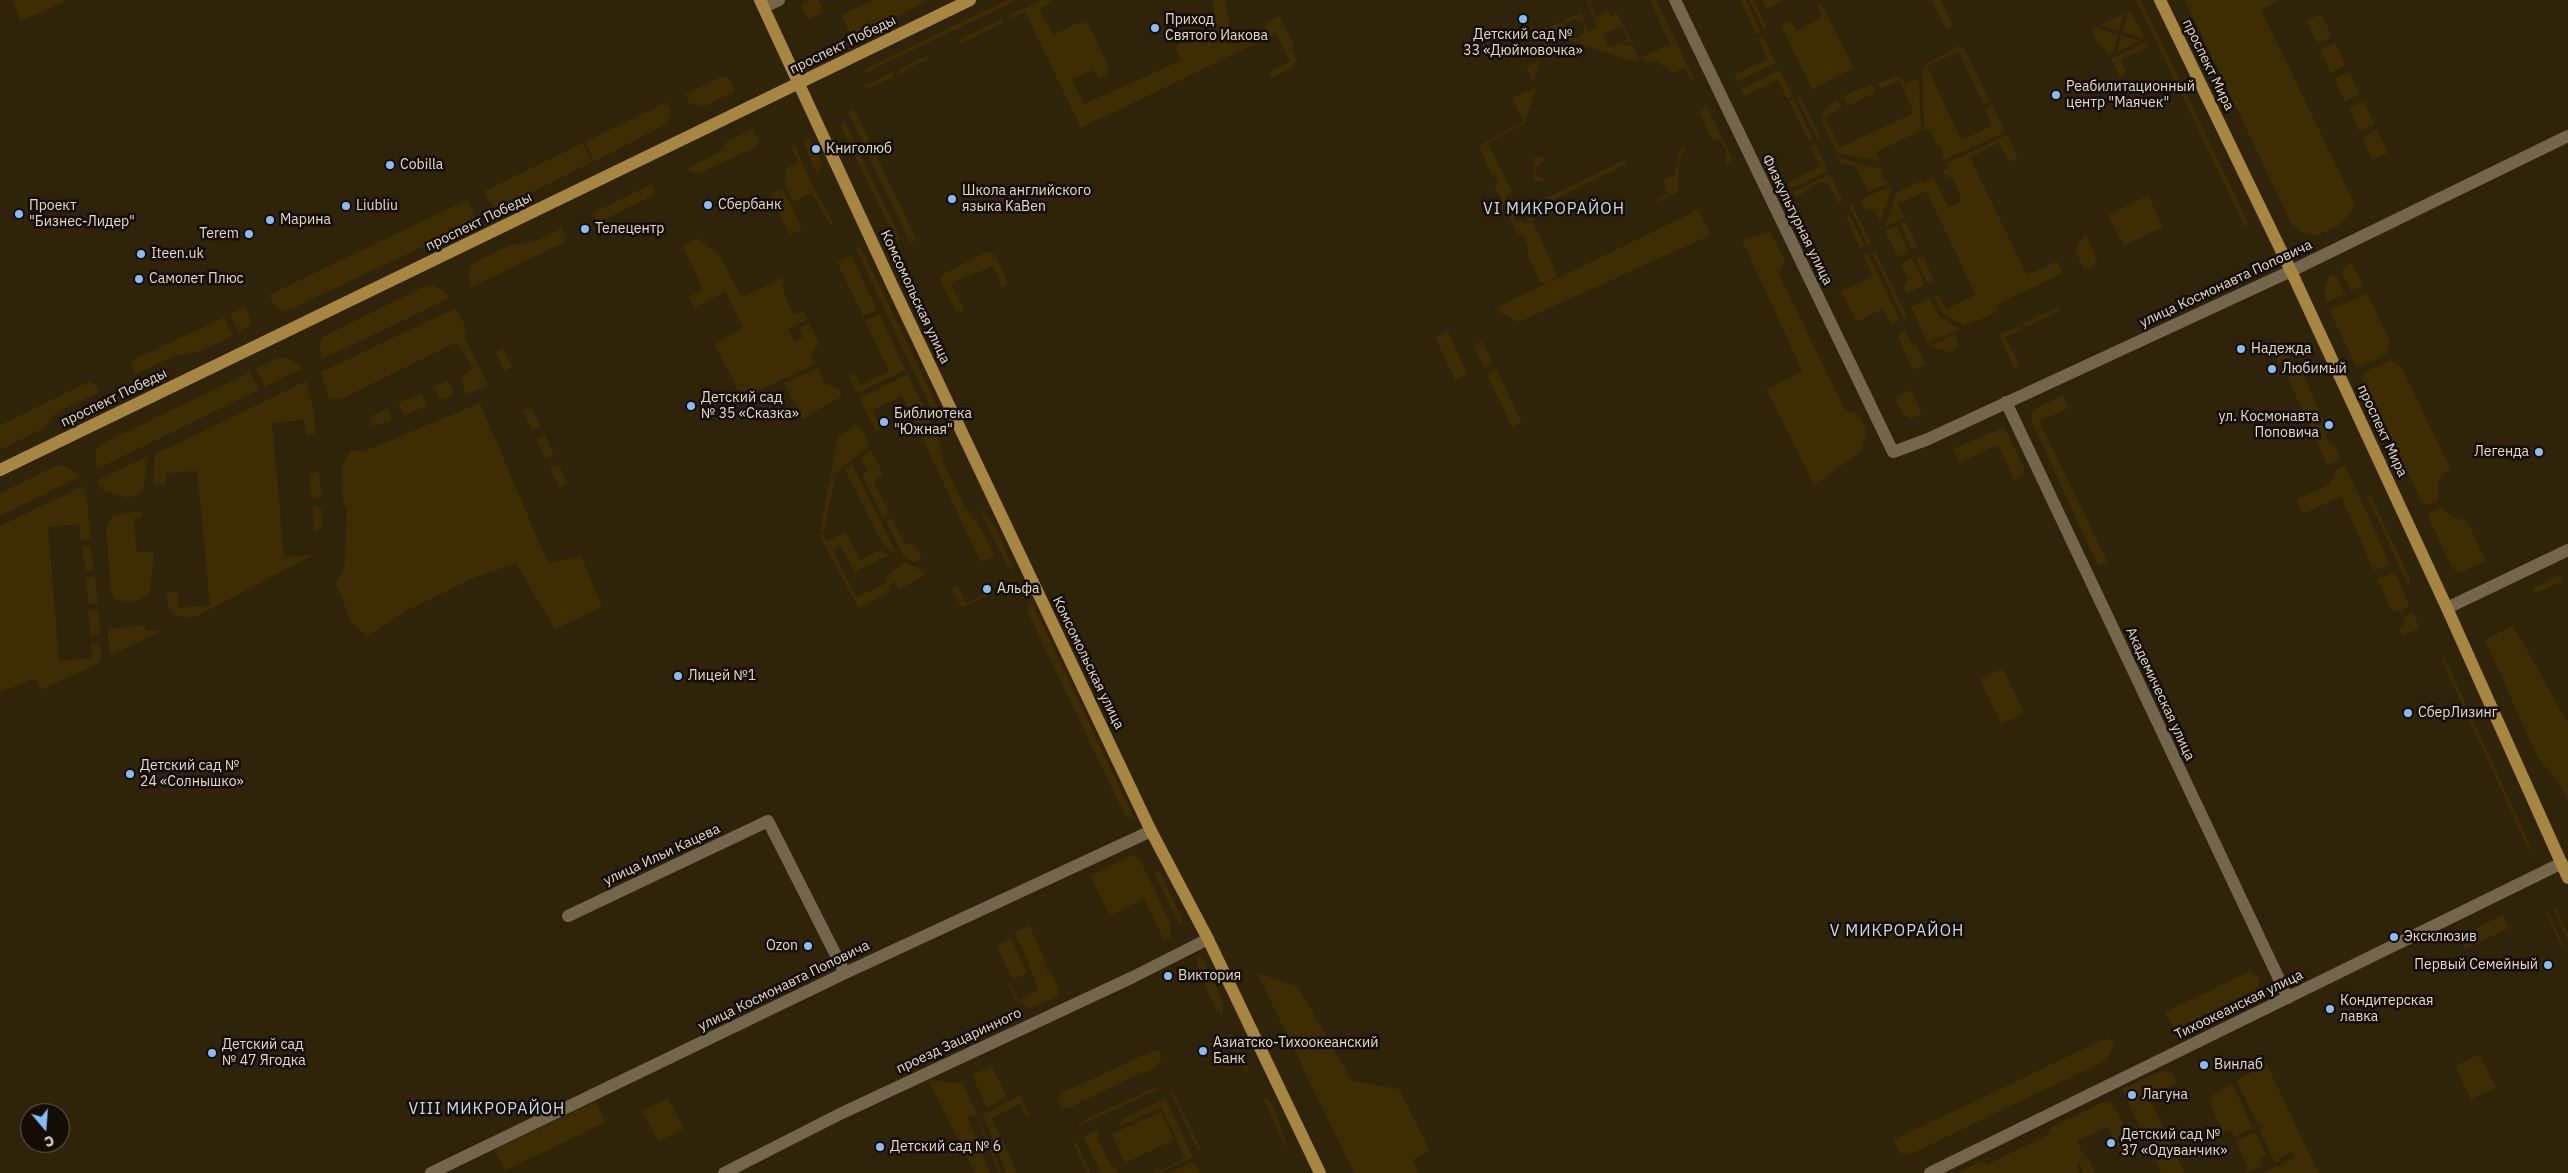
<!DOCTYPE html>
<meta charset="utf-8">
<style>
body{margin:0}
#map{position:relative;width:2568px;height:1173px;overflow:hidden;background:#2f230a;font-family:"IBM Plex Sans",sans-serif}
canvas{display:block}
.north{position:absolute;left:20px;top:1103px;width:50px;height:50px;box-sizing:border-box;background:#130d04;border:1px solid #665f54;border-radius:50%;rotate:162deg;font-size:14px;font-weight:700;line-height:20px;text-align:center;color:#e3dbcd}
.north::after{content:'';display:block;margin:auto;width:18px;height:22px;background:#87bbfb;clip-path:polygon(50% 0,100% 100%,50% 72%,0 100%)}
</style>
<div id="map">
<canvas width="2568" height="1173"></canvas>
<div class="north">С</div>
</div>
<script>
const ctx = document.querySelector('canvas').getContext('2d');
ctx.lineJoin = 'round';
function paint(path, color) {
  ctx.fillStyle = color;
  ctx.fill(path, 'evenodd');
}
function poly(rows) {
  const path = new Path2D();
  for (const r of rows) {
    path.moveTo(r[0], r[1]);
    for (let i = 2; i < r.length; i += 2) path.lineTo(r[i], r[i + 1]);
  }
  return path;
}
function trace(path, color, width, dash) {
  ctx.strokeStyle = color;
  ctx.lineWidth = width;
  ctx.lineCap = dash ? 'butt' : 'round';
  ctx.setLineDash(dash || []);
  ctx.stroke(path);
}
function drawText(font, color, halo, rows, align = 'center') {
  ctx.font = font + ' "IBM Plex Sans",sans-serif';
  ctx.lineWidth = 5;
  ctx.setLineDash([]);
  ctx.textBaseline = 'middle';
  ctx.strokeStyle = halo;
  ctx.fillStyle = color;
  for (const [text, x, y, turn = 0] of rows) {
    ctx.save();
    ctx.translate(x, y);
    ctx.rotate((+turn || 0) * Math.PI / 180);
    ctx.textAlign = isNaN(turn) ? turn : align;
    if (halo) ctx.strokeText(text, 0, 0);
    ctx.fillText(text, 0, 0);
    ctx.restore();
  }
}
paint(poly([
 [12,0,67,0,21,22],
 [811,0,819,0,824,12,808,20,801,5],
 [873,0,930,0,852,38,841,15],
 [1007,0,1017,0,866,73,864,69],
 [1041,0,1055,0,1039,9,1053,35,1077,23,1085,23,1090,27,1109,68,1108,75,1099,79,1092,70,1072,80,1084,104,1184,59,1181,59,1175,49,1178,45,1216,26,1212,0,1225,0,1233,42,1264,28,1265,23,1279,16,1294,46,1292,47,1297,60,1292,68,1272,78,1269,72,1290,62,1276,34,1081,128,1025,12,1012,19,1010,15],
 [1586,0,1595,0,1589,3,1596,17,1608,11,1611,17,1617,13,1631,41,1626,43,1625,41,1627,39,1622,26,1603,34,1609,47,1623,42,1625,46,1632,43,1640,61,1631,61,1566,39,1566,36,1552,42,1545,49,1533,82,1526,67,1539,61,1545,46,1537,32,1560,22,1565,25,1567,36,1577,39,1584,32,1583,23,1575,19,1566,23,1562,21,1581,13,1589,31,1598,28],
 [1650,0,1656,0,1694,79,1690,80,1685,68,1672,73,1658,62,1643,61,1638,51,1643,57,1670,44],
 [1740,0,1746,0,1761,32,1756,34],
 [1749,0,1754,0,1767,28,1764,30],
 [1762,0,1785,0,1766,9],
 [1931,0,1941,0,1954,26,1946,30],
 [2136,0,2141,0,2250,226,2244,225],
 [2185,0,2280,0,2261,10,2356,206,2339,226,2314,236,2301,232,2291,223],
 [1821,4,1854,68,1812,90,1782,27,1784,22,1790,21,1797,30,1822,17,1817,6],
 [2131,11,2145,39,2122,32,2128,12],
 [2124,14,2119,31,2099,25],
 [2321,14,2332,36,2317,44,2306,21],
 [1001,19,1003,23,960,44,958,40],
 [2095,27,2118,35,2112,54,2109,56,2096,41,2091,29],
 [2121,35,2140,41,2117,52],
 [1763,36,1776,63,1737,82,1734,75,1768,59,1758,39],
 [2146,42,2149,47,2121,60,2127,73,2120,77,2111,59],
 [2335,43,2346,65,2331,73,2320,50],
 [1958,46,1963,47,1990,102,1983,104,1959,52,1927,66,1961,140,1992,126,1985,109,1992,105,2005,132,1944,160,1941,146,1938,146,1930,130,1924,130,1922,70,1926,64],
 [928,55,930,58,896,75,899,69],
 [1780,70,1793,96,1787,99,1778,80,1744,96,1741,89],
 [895,71,892,78,869,88,863,86],
 [2349,72,2360,94,2345,102,2334,79],
 [722,76,730,79,735,91,703,107,690,104,685,94],
 [1895,76,1901,78,1905,84,1919,78,1921,131,1876,152,1880,161,1838,154,1822,122,1824,109,1838,100,1842,108,1825,117,1840,147,1914,113,1899,80,1880,89,1878,83],
 [1872,84,1876,92,1848,106,1843,96],
 [1537,87,1524,124,1488,143,1513,193,1505,198,1517,222,1521,220,1524,224,1529,222,1527,217,1531,218,1558,275,1547,283,1692,213,1693,210,1699,210,1711,235,1519,322,1493,309,1545,284,1540,282,1527,255,1529,249,1524,237,1518,235,1494,185,1498,184,1494,174,1491,175,1479,145,1523,122,1512,98],
 [1800,97,1820,137,1817,139,1797,99],
 [1703,98,1733,160,1726,164,1726,149,1720,141,1711,138,1699,112,1705,107],
 [1794,99,1813,139,1809,141,1789,101],
 [2364,101,2375,124,2359,131,2349,109],
 [667,102,671,112,668,123,594,162,585,142],
 [854,109,917,240,910,243,848,112],
 [845,122,901,240,897,242,840,125],
 [753,128,759,141,758,146,698,174,688,170,687,168,718,153,728,140],
 [2377,130,2388,153,2373,160,2362,138],
 [2007,135,2018,158,2009,162,1999,143,1970,158,2027,275,2057,261,2063,273,1997,305,1999,311,1964,326,1942,313,1934,297,1939,295,1946,309,1976,295,1926,191,1898,204,1904,217,1885,227,1897,192,1923,180,1924,183,1932,179,1933,175,1948,207,1962,201,1952,176,1946,178,1943,171,1949,168,1947,163],
 [810,138,823,165,817,175,803,141],
 [583,143,592,162,503,207,496,207,490,203,484,191],
 [795,144,809,179,832,220,833,229,812,193,793,202,785,184,786,168,798,162,791,146],
 [1687,144,1679,159,1678,193,1655,203,1654,200,1667,194,1663,180,1674,175,1678,162,1676,154],
 [1815,144,1828,171,1791,189,1788,182,1820,166,1810,146],
 [1537,156,1546,159,1535,167,1536,175,1546,179,1539,182,1534,179,1533,159],
 [1839,158,1884,170,1881,173,1885,181,1888,180,1890,183,1868,192,1855,165,1841,163],
 [1624,160,1627,164,1545,204,1544,199],
 [1830,174,1843,201,1838,203,1828,183,1819,182,1796,198,1793,192],
 [652,184,655,191,654,195,599,222,596,220,592,213],
 [1891,186,1892,188,1880,222,1875,211,1865,209,1860,200],
 [783,189,802,229,790,235,770,194],
 [2148,195,2163,227,2124,246,2108,215],
 [468,199,473,211,473,218,468,225,294,308,284,311,276,308,269,295],
 [1852,204,1872,244,1868,246,1849,206],
 [1850,216,1865,246,1860,248,1846,217],
 [1905,221,1918,247,1912,250,1900,224],
 [1897,226,1909,252,1898,257,1885,231],
 [562,228,567,237,565,242,471,288,468,272,471,264,510,245,533,242],
 [1770,232,1785,260,1779,274,1846,411,1858,414,1865,427,1866,436,1861,452,1814,485,1766,389,1802,371,1742,240],
 [2086,234,2097,260,2094,267,2088,269,2082,266,2075,249],
 [698,238,720,256,742,297,778,280,783,278,785,281,782,287,793,314,803,311,808,319,788,329,795,342,803,338,799,328,809,323,819,344,811,354,816,364,742,398,714,344,743,328,725,292,695,308,688,297,703,289,682,246],
 [858,245,863,251,942,416,936,419,856,249],
 [1875,251,1908,318,1904,320,1872,253],
 [985,252,991,252,996,256,1008,284,1002,288,993,266,958,280,951,285,966,311,957,313,940,280,940,276],
 [1868,253,1900,320,1892,325,1883,309,1856,322,1841,291,1873,277,1863,255],
 [851,255,877,310,863,316,837,262],
 [1923,256,1934,281,1928,284,1916,259],
 [1912,258,1925,285,1906,294,1904,288,1908,279,1901,264],
 [2352,263,2363,286,2351,291,2342,272,2344,267],
 [2330,274,2336,276,2345,294,2326,303,2324,288],
 [430,284,445,291,450,298,321,360,320,343,324,336],
 [2367,293,2390,342,2387,354,2360,367,2356,366,2329,310],
 [1930,298,1939,316,1960,329,1928,343,1911,307],
 [245,306,252,324,239,333,230,314],
 [2058,307,2060,311,2025,328,2023,323],
 [456,308,466,328,464,336,488,384,485,387,466,394,460,378,473,369,457,342,339,400,328,397,321,372],
 [879,314,906,370,857,393,849,376,854,373,860,385,889,371,865,321],
 [224,317,233,336,199,352,175,356,136,374,131,365,133,360],
 [2020,325,2022,329,2006,337,2020,367,2014,369,1999,335],
 [1905,330,1911,343,1917,346,1926,364,1913,370,1897,335],
 [1448,331,1468,375,1455,380,1435,337],
 [1955,334,1959,345,1953,351,1949,352,1930,346],
 [2277,340,2289,344,2295,355,2278,363,2269,343],
 [1482,341,1493,364,1484,368,1473,345],
 [503,348,513,367,504,371,495,352],
 [278,358,288,358,304,368,265,387,256,368],
 [2391,360,2401,366,2450,467,2438,482,2438,500,2426,505,2422,503,2361,377,2363,373],
 [818,368,826,385,839,388,841,397,803,419,784,383],
 [2300,368,2329,432,2325,434,2330,445,2334,444,2341,458,2327,465,2286,374],
 [1496,369,1522,423,1512,427,1486,374],
 [250,372,259,390,97,469,95,454,99,445],
 [908,374,939,440,944,463,965,508,982,530,995,556,981,562,902,396,873,410,881,429,876,432,859,398],
 [448,380,454,392,452,396,441,400,433,387],
 [90,381,94,383,99,392,56,413,44,428,0,450,0,425],
 [306,381,314,413,316,435,306,435,304,420,272,423,284,557,314,555,197,616,187,618,175,615,168,606,167,592,177,592,178,608,210,605,197,471,166,473,166,484,153,485,155,454],
 [1911,390,1922,414,1910,419,1903,414,1894,397],
 [422,393,427,404,426,406,406,415,403,413,398,403],
 [2063,395,2069,408,2039,421,2108,563,2098,566,2031,420,2032,412,2035,409],
 [480,403,548,563,581,556,602,607,555,630,516,563,474,578,408,610,367,636,351,622,336,583,344,567,347,509,343,503,342,465,351,450,362,452],
 [531,407,540,426,532,430,523,411],
 [388,408,392,418,391,421,373,426,369,417],
 [855,424,862,431,870,446,830,477,837,438],
 [2004,427,2024,468,2024,475,2014,480,1998,445,1960,463,1953,449],
 [545,435,554,455,545,459,536,439],
 [871,450,883,474,874,482,890,513,883,517,862,474,868,471,861,458],
 [148,456,143,491,138,495,127,498,101,489,97,480],
 [852,464,897,554,884,547,845,470],
 [559,465,568,484,559,488,550,469],
 [2345,465,2390,564,2374,571,2341,497,2302,514,2296,499,2330,484,2336,469],
 [55,466,63,466,71,469,80,477,0,516,0,493],
 [319,472,322,498,312,499,309,473],
 [835,478,824,531,820,531,829,482],
 [83,486,86,493,91,539,81,540,79,524,48,527,59,661,92,658,91,645,100,644,102,657,98,664,41,690,35,679,0,692,0,526],
 [2370,494,2409,576,2409,588,2368,498],
 [977,503,997,530,1014,570,1007,566],
 [315,505,322,510,323,515,321,530,314,531,312,506],
 [2441,507,2452,517,2467,521,2486,561,2467,570,2459,572,2453,569,2428,517,2430,512],
 [139,511,144,514,143,516,134,519,137,552,153,552,153,562,150,594,134,603,114,599,113,597,110,586,106,528,112,516],
 [892,518,905,544,915,545,922,559,914,562,904,557,886,521],
 [845,532,860,560,880,550,890,555,855,572,841,546,833,550,857,597,887,583,884,577,905,562,925,572,925,575,902,588,898,588,895,582,888,585,890,592,858,608,819,534,823,535,827,541],
 [82,546,91,546,94,570,85,571],
 [2391,573,2396,575,2409,605,2401,613,2399,610,2392,612,2377,579],
 [2560,575,2563,581,2535,594,2532,589],
 [95,577,98,604,89,604,85,578],
 [957,584,967,603,993,590,994,592,964,607,961,606,950,588],
 [1029,601,1034,607,1132,813,1132,818,1125,816,1027,611],
 [98,610,101,634,91,635,88,611],
 [2409,613,2413,613,2420,628,2402,636,2399,628,2404,625,2403,619],
 [146,625,145,630,163,631,112,655,109,654,108,629],
 [2513,625,2568,723,2568,802,2559,784,2537,756,2485,640],
 [2444,656,2526,836,2530,847,2530,853,2442,661],
 [2003,668,2024,713,2001,724,1979,679],
 [1133,854,1141,862,1170,922,1171,938,1164,940,1144,899,1110,916,1090,876],
 [1159,870,1182,919,1183,926,1176,918,1154,873],
 [2555,907,2568,934,2568,941,2553,908],
 [2548,911,2564,947,2562,948,2546,912],
 [2503,915,2509,928,2465,949,2459,937,2468,932,2471,938,2479,935,2476,928],
 [1029,925,1047,964,1044,966,1048,971,1050,970,1059,989,1058,995,1053,999,1030,1008,1015,1000,1008,985,1009,982,1018,1000,1038,990,1027,959,1014,932],
 [1011,938,1027,973,1012,980,996,945],
 [1198,955,1204,961,1223,1002,1222,1016,1218,1010,1216,1011,1197,965],
 [2250,971,2259,978,2260,983,2256,989,2174,1030,2165,1012],
 [1257,973,1298,987,1352,1081,1399,1089,1430,1151,1412,1160,1419,1173,1354,1173],
 [1232,1034,1252,1076,1240,1064,1227,1036],
 [2109,1039,2114,1043,2107,1060,1911,1154,1906,1155,1900,1153,1893,1140,2102,1040],
 [1155,1050,1160,1052,1162,1057,1156,1067,1141,1074,1140,1072,1137,1073,1138,1075,1083,1101,1082,1099,1079,1100,1080,1103,1070,1108,1063,1108,1057,1101,1061,1093],
 [2480,1054,2496,1088,2471,1100,2455,1066],
 [991,1065,1007,1097,987,1108,972,1075],
 [2267,1065,2319,1173,2263,1173,2294,1158,2291,1152,2279,1158,2280,1161,2275,1163,2259,1129,2263,1127,2262,1124,2258,1125,2236,1080],
 [2163,1070,2171,1072,2178,1083,2149,1098,2185,1173,2161,1173,2122,1089],
 [931,1080,955,1083,963,1082,1002,1173,999,1173,976,1115,968,1117,990,1173,975,1173,929,1081],
 [2232,1083,2253,1128,2234,1137,2231,1130,2223,1132,2210,1105,2213,1094],
 [1159,1086,1159,1089,1080,1126,1078,1125,1088,1119,1088,1117],
 [1173,1092,1201,1149,1198,1151,1171,1093],
 [1020,1095,1030,1115,1026,1117,1020,1104,992,1118,1017,1173,1006,1173,983,1115],
 [1262,1096,1270,1101,1278,1118,1289,1155],
 [668,1098,684,1129,658,1142,642,1111],
 [1165,1098,1193,1157,1159,1173,1153,1173,1185,1158,1161,1107,1119,1127,1122,1119],
 [596,1101,606,1122,505,1171,494,1150],
 [2105,1101,2110,1102,2119,1114,2133,1148,2130,1156,2126,1158,2121,1154,2108,1127,2077,1141,2085,1158,2089,1158,2095,1173,2084,1173,2080,1164,2076,1166,2079,1173,1957,1173,1982,1161,1988,1164,2050,1134,2051,1127],
 [1161,1112,1174,1140,1125,1163,1112,1134],
 [1098,1130,1100,1135,1097,1137,1112,1167,1115,1166,1118,1173,1101,1173,1083,1137],
 [2255,1132,2267,1156,2260,1159,2263,1166,2244,1173,2248,1167,2236,1141],
 [1076,1142,1091,1173,1087,1173,1073,1143],
 [1194,1162,1201,1173,1169,1173]
]), '#3e2c03');
trace(poly([
 [1675,0,1893,452,1926,440,2291,271],
 [764,7,779,0],
 [2006,402,2288,998],
 [2447,608,2568,550],
 [568,916,768,821,845,973],
 [431,1173,845,973,1151,831],
 [724,1173,840,1114,1133,977,1208,939]
]), '#74664c', 12);
trace(poly([
 [2291,271,2568,136],
 [1930,1173,2562,863]
]), '#74664c', 12);
trace(poly([
 [760,0,892,285,1151,831,1208,939,1320,1173],
 [2160,0,2291,271,2447,608,2568,878],
 [0,470,970,0]
]), '#a78642', 12);
for (const [x, y, r, color] of [
 [1523,19,5,"#87bbfb"],
 [1155,28,5,"#87bbfb"],
 [2056,95,5,"#87bbfb"],
 [816,149,5,"#87bbfb"],
 [390,165,5,"#87bbfb"],
 [952,199,5,"#87bbfb"],
 [708,205,5,"#87bbfb"],
 [346,206,5,"#87bbfb"],
 [19,214,5,"#87bbfb"],
 [270,220,5,"#87bbfb"],
 [585,229,5,"#87bbfb"],
 [249,234,5,"#87bbfb"],
 [141,254,5,"#87bbfb"],
 [139,279,5,"#87bbfb"],
 [2241,349,5,"#87bbfb"],
 [2272,369,5,"#87bbfb"],
 [691,406,5,"#87bbfb"],
 [884,422,5,"#87bbfb"],
 [2329,425,5,"#87bbfb"],
 [2539,452,5,"#87bbfb"],
 [987,589,5,"#87bbfb"],
 [678,676,5,"#87bbfb"],
 [2408,713,5,"#87bbfb"],
 [130,774,5,"#87bbfb"],
 [2394,937,5,"#87bbfb"],
 [808,946,5,"#87bbfb"],
 [2548,965,5,"#87bbfb"],
 [1168,976,5,"#87bbfb"],
 [2330,1009,5,"#87bbfb"],
 [1203,1051,5,"#87bbfb"],
 [212,1053,5,"#87bbfb"],
 [2204,1065,5,"#87bbfb"],
 [2132,1095,5,"#87bbfb"],
 [2111,1143,5,"#87bbfb"],
 [880,1147,5,"#87bbfb"]
]) {
  const dot = new Path2D();
  dot.arc(x, y, r, 0, 2 * Math.PI);
  ctx.fillStyle = color;
  ctx.fill(dot);
  trace(dot, '#130d04', 2);
}
drawText('14px', '#e3dbcd', '#130d04', [
 ["Приход",1165,20],
 ["Святого Иакова",1165,36],
 ["Детский сад №",1523,35,"center"],
 ["33 «Дюймовочка»",1523,51,"center"],
 ["Реабилитационный",2066,87],
 ["центр \"Маячек\"",2066,103],
 ["Книголюб",826,149],
 ["Cobilla",400,165],
 ["Школа английского",962,191],
 ["языка KaBen",962,207],
 ["Сбербанк",718,205],
 ["Проект",29,206],
 ["\"Бизнес-Лидер\"",29,222],
 ["Liubliu",356,206],
 ["Марина",280,220],
 ["Телецентр",595,229],
 ["Terem",239,234,"right"],
 ["Iteen.uk",151,254],
 ["Самолет Плюс",149,279],
 ["Надежда",2251,349],
 ["Любимый",2282,369],
 ["Детский сад",701,398],
 ["№ 35 «Сказка»",701,414],
 ["Библиотека",894,414],
 ["\"Южная\"",894,430],
 ["ул. Космонавта",2319,417,"right"],
 ["Поповича",2319,433,"right"],
 ["Легенда",2529,452,"right"],
 ["Альфа",997,589],
 ["Лицей №1",688,676],
 ["СберЛизинг",2418,713],
 ["Детский сад №",140,766],
 ["24 «Солнышко»",140,782],
 ["Эксклюзив",2404,937],
 ["Ozon",798,946,"right"],
 ["Первый Семейный",2538,965,"right"],
 ["Виктория",1178,976],
 ["Кондитерская",2340,1001],
 ["лавка",2340,1017],
 ["Азиатско-Тихоокеанский",1213,1043],
 ["Банк",1213,1059],
 ["Детский сад",222,1045],
 ["№ 47 Ягодка",222,1061],
 ["Винлаб",2214,1065],
 ["Лагуна",2142,1095],
 ["Детский сад №",2121,1135],
 ["37 «Одуванчик»",2121,1151],
 ["Детский сад № 6",890,1147]
], 'left');
drawText('14px', '#e3dbcd', '#130d04', [
 ["проспект Победы",843,45,-26],
 ["проспект Мира",2208,65,64],
 ["Физкультурная улица",1797,220,64],
 ["проспект Победы",479,222,-26],
 ["улица Космонавта Поповича",2226,284,-25],
 ["Комсомольская улица",915,297,65],
 ["проспект Победы",114,398,-26],
 ["проспект Мира",2382,431,65],
 ["Комсомольская улица",1088,663,64],
 ["Академическая улица",2160,694,65],
 ["улица Ильи Кацева",662,855,-25],
 ["улица Космонавта Поповича",784,986,-26],
 ["Тихоокеанская улица",2239,1005,-26],
 ["проезд Зацаринного",959,1041,-25]
]);
ctx.letterSpacing = '1px';
drawText('16px', '#c7daf3', '#130d04', [
 ["VI МИКРОРАЙОН",1554,209],
 ["V МИКРОРАЙОН",1897,931],
 ["VIII МИКРОРАЙОН",487,1109]
]);
ctx.letterSpacing = '0px';
</script>
